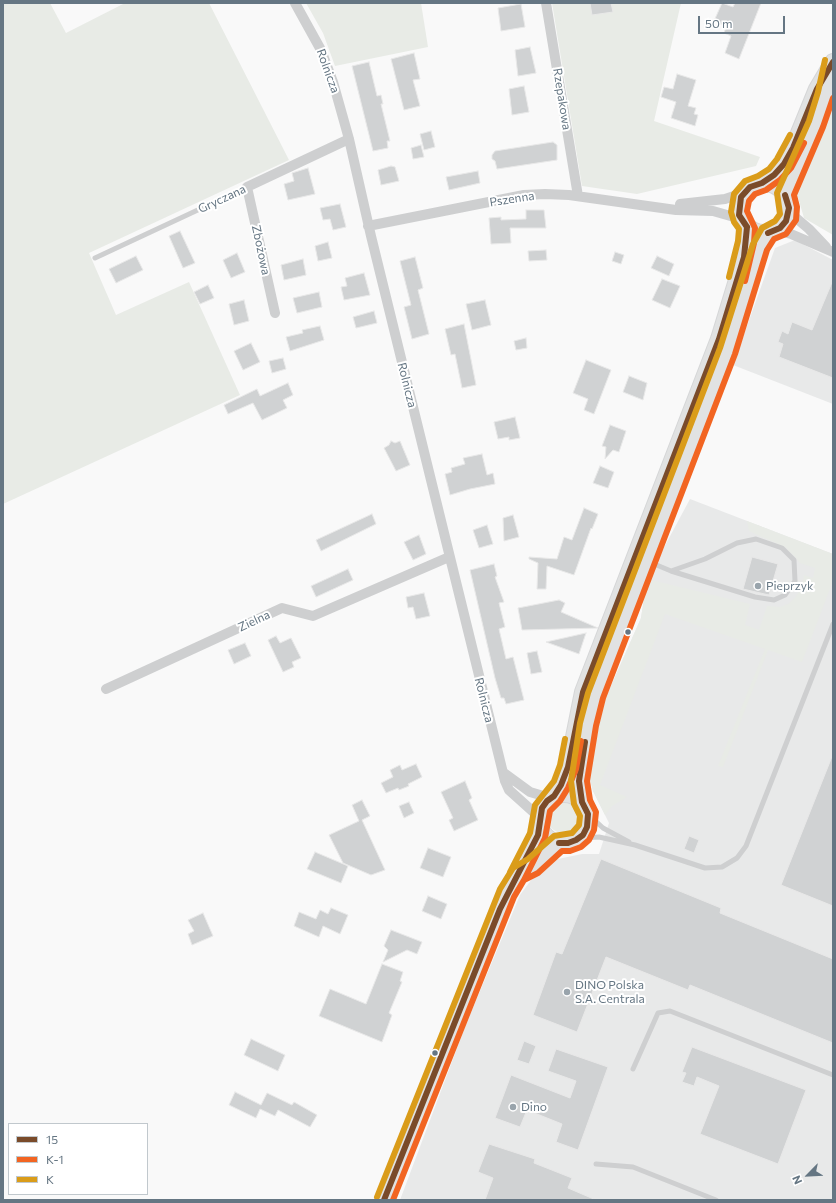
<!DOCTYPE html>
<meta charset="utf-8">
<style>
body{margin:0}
#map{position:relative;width:836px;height:1203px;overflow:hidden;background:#f9f9f9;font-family:Commissioner,sans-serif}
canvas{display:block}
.frame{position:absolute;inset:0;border:4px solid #657683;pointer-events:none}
.legend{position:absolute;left:8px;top:1123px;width:140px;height:72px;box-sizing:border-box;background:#fff;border:1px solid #c1c8cd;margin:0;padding:5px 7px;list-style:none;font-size:12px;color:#657683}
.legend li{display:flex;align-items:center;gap:8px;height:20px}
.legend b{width:20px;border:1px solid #c1c8cd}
.north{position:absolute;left:788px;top:1155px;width:40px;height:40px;-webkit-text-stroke:3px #fff;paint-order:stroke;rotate:246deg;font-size:11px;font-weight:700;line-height:16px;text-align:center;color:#657683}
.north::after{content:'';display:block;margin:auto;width:14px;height:18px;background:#657683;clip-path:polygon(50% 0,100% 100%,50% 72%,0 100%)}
.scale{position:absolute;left:698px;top:16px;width:87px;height:18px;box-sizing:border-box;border:2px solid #657683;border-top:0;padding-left:5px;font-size:12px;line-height:14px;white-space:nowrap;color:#657683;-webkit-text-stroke:3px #fff;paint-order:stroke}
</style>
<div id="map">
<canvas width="836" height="1203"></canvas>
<div class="frame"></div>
<ul class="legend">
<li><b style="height:5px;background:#7a4b2a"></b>15</li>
<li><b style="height:5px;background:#f26522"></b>K-1</li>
<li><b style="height:5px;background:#da9c1a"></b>K</li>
</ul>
<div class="north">N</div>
<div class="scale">50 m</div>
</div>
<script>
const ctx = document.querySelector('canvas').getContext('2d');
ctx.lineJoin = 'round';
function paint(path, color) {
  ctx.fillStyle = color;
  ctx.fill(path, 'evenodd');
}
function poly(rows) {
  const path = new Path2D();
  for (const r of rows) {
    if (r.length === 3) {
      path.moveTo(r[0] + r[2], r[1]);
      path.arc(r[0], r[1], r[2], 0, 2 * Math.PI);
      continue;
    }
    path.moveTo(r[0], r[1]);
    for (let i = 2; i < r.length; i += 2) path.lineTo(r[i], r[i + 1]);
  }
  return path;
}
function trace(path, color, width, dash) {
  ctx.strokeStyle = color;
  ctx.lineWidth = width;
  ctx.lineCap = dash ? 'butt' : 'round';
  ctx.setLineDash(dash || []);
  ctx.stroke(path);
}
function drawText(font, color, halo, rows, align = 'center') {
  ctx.font = font + ' Commissioner,sans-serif';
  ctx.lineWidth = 4;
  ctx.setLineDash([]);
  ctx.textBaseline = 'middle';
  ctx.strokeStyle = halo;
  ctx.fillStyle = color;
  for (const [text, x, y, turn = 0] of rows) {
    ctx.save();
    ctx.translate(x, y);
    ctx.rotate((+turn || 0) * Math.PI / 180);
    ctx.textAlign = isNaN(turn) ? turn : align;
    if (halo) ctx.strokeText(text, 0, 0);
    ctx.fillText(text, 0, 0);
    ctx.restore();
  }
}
paint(poly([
 [795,240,833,260,833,404,733,365,775,248],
 [690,499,833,554,833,1200,400,1200,465,1027,520,895,540,868,553,860,582,854,599,854,609,823,593,791,590,779,604,702,641,618,647,579]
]), '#e8e9e9');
paint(poly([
 [3,3,50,3,66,33,125,3,209,3,289,160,89,253,116,315,189,282,240,395,3,504],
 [306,3,421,3,428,47,335,66,323,33],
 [552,3,681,3,654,121,760,157,756,166,637,194,582,186],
 [833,102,833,235,804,218,797,194],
 [747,521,833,554,833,581,802,662,768,650,723,767,718,766,765,649,665,614,600,785,627,797,612,806,605,815,593,791,590,779,590,770,604,702,641,618,647,579,750,604,745,625,759,630,767,606,780,607,788,604,795,598,802,586,804,575,813,578,815,568,800,563,786,548,749,531],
 [563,817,16]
]), '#e8ebe6');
const building = poly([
 [590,3,611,3,613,12,592,15,590,3],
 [722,3,733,7,735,3,761,3,739,59,725,53,731,36,724,33,726,27,714,21,722,3],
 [521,4,525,27,501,31,498,8,521,4],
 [530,47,536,73,518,76,515,50,530,47],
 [414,53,420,79,413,80,420,106,404,110,391,59,414,53],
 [369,62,377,96,381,95,383,104,381,104,390,141,387,141,388,148,373,151,352,66,369,62],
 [677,74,696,80,688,106,696,108,694,114,698,115,695,126,671,118,676,102,661,97,664,87,673,89,677,74],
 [524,86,529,112,512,115,509,89,524,86],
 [431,131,435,147,424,150,420,134,431,131],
 [553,142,557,145,557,160,497,169,495,161,492,159,492,155,495,151,553,142],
 [421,145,424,157,413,159,411,148,421,145],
 [391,166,395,167,399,181,381,185,378,170,391,166],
 [308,168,315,194,288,200,284,184,294,181,292,173,308,168],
 [478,171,480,183,449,190,446,177,478,171],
 [340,204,346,227,333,230,330,219,323,220,320,208,340,204],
 [526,210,544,210,546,228,510,228,511,243,491,244,489,218,501,217,501,220,526,219,526,210],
 [180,231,195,263,183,268,169,236,180,231],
 [328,242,332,258,318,261,315,246,328,242],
 [546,250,547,260,529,261,528,251,546,250],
 [615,252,624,255,621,264,612,261,615,252],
 [237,253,245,272,231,278,223,260,237,253],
 [136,256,143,270,116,283,109,269,136,256],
 [657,256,674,264,669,276,651,268,657,256],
 [415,257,423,288,418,290,429,334,412,339,404,307,411,305,400,261,415,257],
 [303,259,306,275,284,280,281,265,303,259],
 [364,273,370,295,344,300,341,287,347,286,345,278,364,273],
 [662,279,680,286,670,308,652,300,662,279],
 [833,280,833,378,779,357,783,344,778,342,782,331,788,334,792,322,812,330,833,280],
 [208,285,214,298,200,304,194,292,208,285],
 [319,292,322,307,297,313,293,298,319,292],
 [244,300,249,321,234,325,229,304,244,300],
 [485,300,491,325,472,330,466,304,485,300],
 [374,311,377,323,356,328,353,317,374,311],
 [464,324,476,385,462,388,455,354,451,355,445,329,464,324],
 [320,326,324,340,290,351,286,337,303,333,302,330,320,326],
 [526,338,527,348,516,350,514,341,526,338],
 [251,343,260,362,243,370,234,351,251,343],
 [283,358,286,369,272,373,269,361,283,358],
 [586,360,611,370,594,414,584,410,588,399,573,393,586,360],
 [629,376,647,383,643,400,623,392,629,376],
 [288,383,293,395,283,400,287,408,262,420,253,403,228,414,224,405,257,389,260,396,288,383],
 [515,417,520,438,509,440,509,437,498,439,494,422,515,417],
 [610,425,626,431,619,452,613,450,605,459,606,447,602,446,610,425],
 [391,441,395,443,400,441,410,465,396,471,384,448,389,445,391,441],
 [482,454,487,475,493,473,495,484,470,489,450,495,445,474,452,472,451,468,465,464,463,458,482,454],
 [600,466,614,472,608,488,593,483,600,466],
 [584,508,598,514,592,529,591,528,574,575,547,566,546,589,537,589,538,563,529,559,529,557,557,559,564,537,572,540,584,508],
 [372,514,376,524,321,551,316,540,372,514],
 [513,515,519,537,504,541,503,518,513,515],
 [487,525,493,544,479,548,473,530,487,525],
 [419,535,426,554,413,560,404,542,419,535],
 [752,557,778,564,769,595,743,589,752,557],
 [494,564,497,576,495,577,504,602,499,603,505,627,499,629,506,659,513,657,524,700,506,704,504,698,501,698,495,678,470,570,494,564],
 [348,569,353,580,316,597,311,586,348,569],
 [424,593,430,616,416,619,413,607,408,608,406,597,424,593],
 [559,600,565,603,561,612,598,628,522,630,518,608,559,600],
 [586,633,579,654,546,642,586,633],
 [276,636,280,643,291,638,301,658,292,662,294,667,283,672,268,640,276,636],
 [245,643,251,656,234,664,228,650,245,643],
 [537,651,542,672,531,674,527,653,537,651],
 [833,754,833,906,781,885,833,754],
 [416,764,422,777,408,784,409,786,399,790,398,788,386,793,381,783,393,777,390,770,400,765,402,770,416,764],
 [465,781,472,798,469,800,478,820,454,831,449,820,453,818,441,792,465,781],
 [362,800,370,816,362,820,385,870,371,875,343,863,329,835,359,821,352,805,362,800],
 [409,802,414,813,404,818,399,806,409,802],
 [689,836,699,840,694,853,684,849,689,836],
 [428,848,451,857,443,877,420,868,428,848],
 [315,852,348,866,341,883,307,869,315,852],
 [601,859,721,908,720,913,833,959,833,1043,690,985,688,990,606,957,577,1032,533,1015,556,952,562,954,601,859],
 [428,896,447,904,441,919,422,911,428,896],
 [331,908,348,915,340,934,323,926,319,937,294,926,299,912,316,919,320,910,328,914,331,908],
 [203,913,213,936,192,945,188,934,194,931,188,920,203,913],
 [391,930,422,942,417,954,407,950,383,962,388,950,384,946,391,930],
 [382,964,403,972,400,981,402,982,389,1013,392,1015,382,1042,319,1016,330,989,366,1004,382,964],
 [251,1039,285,1055,278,1071,244,1055,251,1039],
 [524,1041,536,1046,529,1064,517,1060,524,1041],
 [692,1047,806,1090,778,1164,700,1134,719,1086,697,1077,694,1086,682,1082,686,1073,682,1072,692,1047],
 [556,1049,608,1067,578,1150,556,1142,562,1124,527,1110,520,1127,495,1118,511,1075,570,1098,576,1081,548,1071,556,1049],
 [235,1092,261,1105,267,1093,292,1105,294,1102,317,1115,310,1127,278,1110,275,1116,260,1109,256,1118,229,1105,235,1092],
 [489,1144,535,1159,534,1163,572,1178,568,1188,596,1200,485,1200,493,1178,478,1172,489,1144]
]);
paint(building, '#d0d2d3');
trace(building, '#e8e8e8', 1);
const primary = poly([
 [764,208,25],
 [762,183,774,175,784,164,793,148,817,89,833,62],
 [785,195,816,124,826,94,829,79],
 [564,819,25],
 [554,796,561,785,568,767,583,692,719,339,744,257,747,227],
 [582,802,579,781,580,770,591,710,600,679,728,351,755,259,768,233],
 [518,874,533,866,559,843],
 [384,1200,500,909,526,856,534,844,540,826]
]);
trace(primary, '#d5d6d7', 18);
trace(poly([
 [95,258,247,187],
 [647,561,671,571,755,597,774,600,785,595,795,581,794,560,782,548,756,539,737,543,705,559,671,571],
 [588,814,603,828,629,842],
 [580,838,599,837,635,845,705,868,722,867,737,858,746,846,833,624],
 [633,1069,658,1013,670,1011,833,1075],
 [596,1164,633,1167,716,1200]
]), '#cecfd0', 5);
trace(poly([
 [295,3,321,50,333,82,349,139,371,236,505,781,509,790,539,817],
 [546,3,578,196],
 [680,204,725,199,743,193],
 [789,212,809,229,826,247],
 [368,226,524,195,545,194,569,195,676,210,713,211,741,219],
 [776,230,791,234,833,252],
 [275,313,247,187,349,139],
 [106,689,282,608,313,616,449,557],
 [504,773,530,792,550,798]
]), '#cecfd0', 10);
trace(primary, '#e1e2e2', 16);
trace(poly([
 [747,227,739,215,741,197,750,187,762,183,774,175,784,164,793,148,817,89,833,62],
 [768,233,780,228,786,221,789,208,785,195],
 [559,843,568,843,576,840,583,835,587,827,588,814,582,802,579,781,585,742],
 [384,1200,500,909,538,835,542,808,547,801,554,796,561,785,568,767,583,692,719,339,744,257,747,227]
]), '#7a4b2a', 6);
trace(poly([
 [745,281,754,243,755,228,747,211,749,201,755,194,766,190,780,180,791,168,804,143],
 [524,880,545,838,550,811,560,801,568,788,576,769,581,741],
 [393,1200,514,897,524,880,538,873,562,851,570,851,581,847,589,840,594,830,596,812,590,800,587,781,596,726,603,698,735,354,767,250,774,239,786,234,796,220,797,207,794,195,823,127,833,98]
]), '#f26522', 6);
trace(poly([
 [729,277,738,241,739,229,734,222,731,212,734,194,745,181,758,176,769,169,777,159,790,135],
 [510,872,530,833,535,805,554,781,560,765,565,739],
 [377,1197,500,889,513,868,528,859,554,836,572,833,579,825,580,816,574,804,571,781,580,723,588,693,720,348,753,244,762,228,775,221,780,214,777,193,809,121,818,92,825,60]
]), '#da9c1a', 6);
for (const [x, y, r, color] of [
 [758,586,4,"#99a4ac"],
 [628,632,3.5,"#657683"],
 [567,992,4,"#99a4ac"],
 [435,1053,3.5,"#657683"],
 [513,1107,4,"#99a4ac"]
]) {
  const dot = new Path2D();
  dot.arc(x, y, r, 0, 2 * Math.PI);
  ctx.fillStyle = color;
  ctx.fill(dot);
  trace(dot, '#fff', 1.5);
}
drawText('12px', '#657683', '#fff', [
 ["Rolnicza",328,71,70],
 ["Rzepakowa",562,99,81],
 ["Gryczana",222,199,-25],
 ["Pszenna",512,199,-9],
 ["Zbożowa",261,250,78],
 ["Rolnicza",407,385,76],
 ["Zielna",254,621,-25],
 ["Rolnicza",484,700,76]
]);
drawText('12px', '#657683', '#fff', [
 ["Pieprzyk",766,586],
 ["DINO Polska",575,985],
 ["S.A. Centrala",575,999],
 ["Dino",521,1107]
], 'left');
</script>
